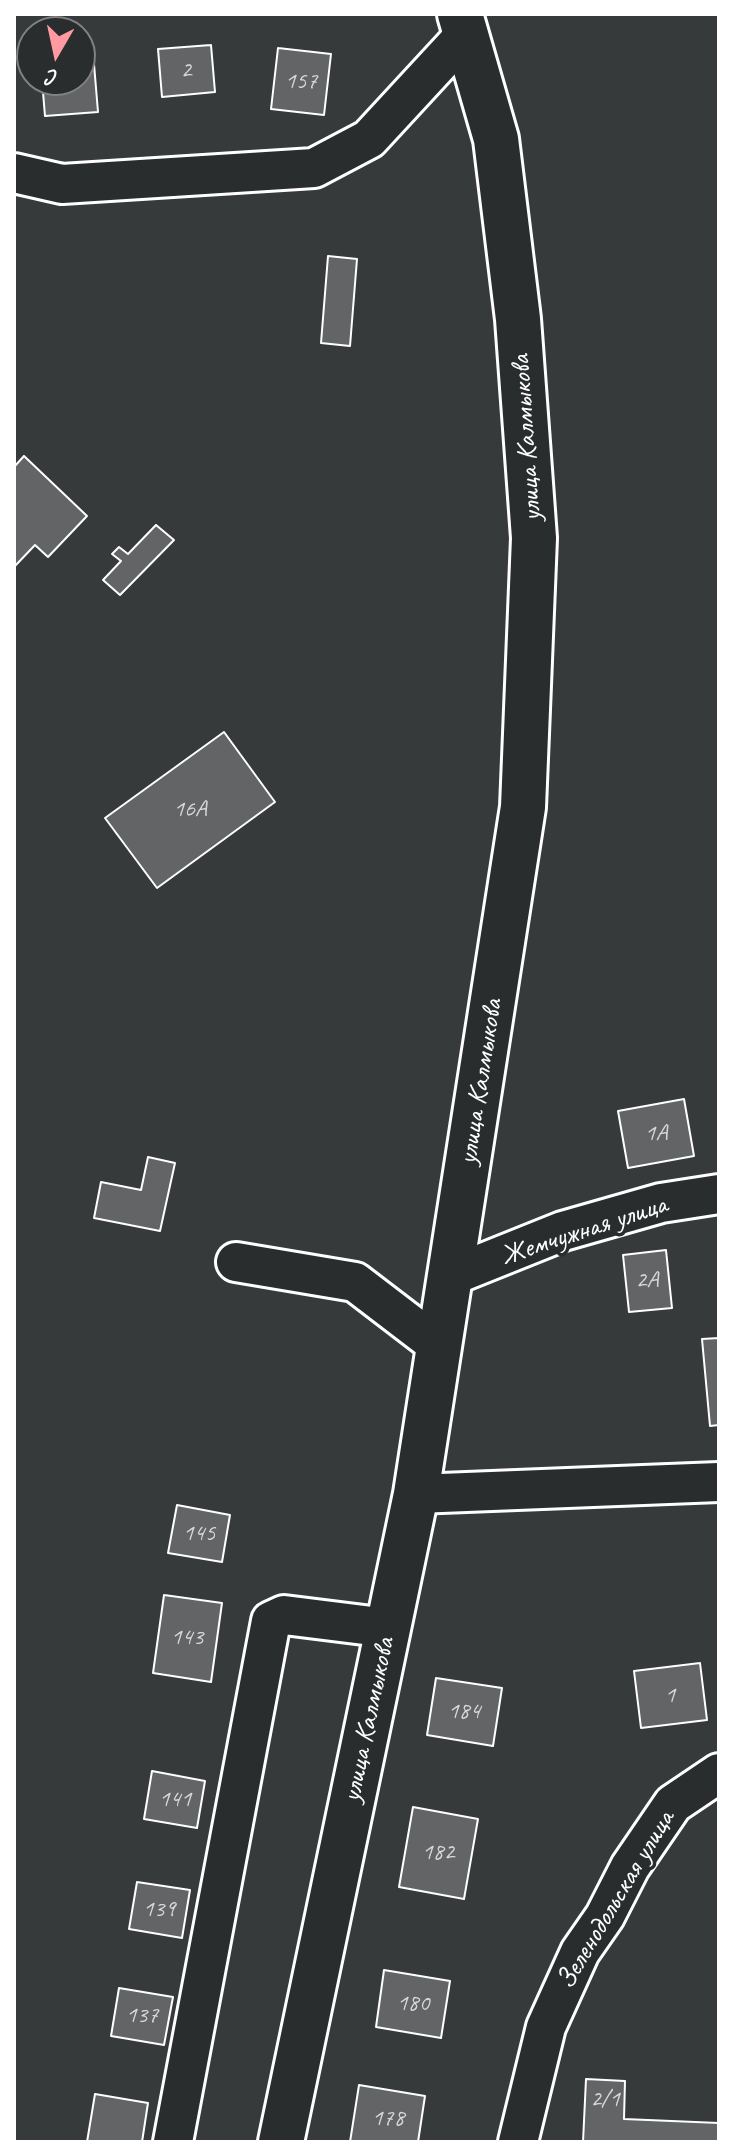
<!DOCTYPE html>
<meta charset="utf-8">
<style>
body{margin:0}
#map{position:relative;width:733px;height:2156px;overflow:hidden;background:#373a3b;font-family:Caveat,sans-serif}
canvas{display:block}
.frame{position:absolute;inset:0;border:16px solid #fff;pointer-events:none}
.north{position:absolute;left:16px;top:16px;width:80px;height:80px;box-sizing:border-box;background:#2a2d2e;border:2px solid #7f8182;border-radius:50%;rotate:189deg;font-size:22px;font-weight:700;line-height:32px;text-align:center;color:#fff}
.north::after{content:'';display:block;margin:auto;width:28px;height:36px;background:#ff9aa2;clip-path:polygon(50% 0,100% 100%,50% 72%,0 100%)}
</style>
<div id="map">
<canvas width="733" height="2156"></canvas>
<div class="frame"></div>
<div class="north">С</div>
</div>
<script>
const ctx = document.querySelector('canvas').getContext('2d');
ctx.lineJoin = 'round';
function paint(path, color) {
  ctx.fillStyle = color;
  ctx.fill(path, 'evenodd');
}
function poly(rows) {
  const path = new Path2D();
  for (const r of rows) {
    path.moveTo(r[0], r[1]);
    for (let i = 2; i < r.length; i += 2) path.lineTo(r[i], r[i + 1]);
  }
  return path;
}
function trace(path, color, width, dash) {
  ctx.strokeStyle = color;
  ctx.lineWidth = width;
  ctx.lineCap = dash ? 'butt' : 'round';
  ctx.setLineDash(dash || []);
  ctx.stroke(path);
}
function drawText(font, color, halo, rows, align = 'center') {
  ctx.font = font + ' Caveat,sans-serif';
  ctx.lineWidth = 7;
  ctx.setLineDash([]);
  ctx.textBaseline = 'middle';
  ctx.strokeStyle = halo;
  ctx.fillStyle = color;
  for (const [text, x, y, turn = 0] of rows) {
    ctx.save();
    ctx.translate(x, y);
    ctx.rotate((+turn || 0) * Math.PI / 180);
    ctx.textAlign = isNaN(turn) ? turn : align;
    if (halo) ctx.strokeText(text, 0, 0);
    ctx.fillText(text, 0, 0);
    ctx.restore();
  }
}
const building = poly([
 [211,45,215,92,162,97,158,49,211,45],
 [278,48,331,54,324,115,271,109,278,48],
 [94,64,98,112,45,116,42,80,80,80,80,65,94,64],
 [328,256,357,259,350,346,321,343,328,256],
 [24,456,87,516,48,557,35,545,14,567,14,467,24,456],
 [156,525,174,540,120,595,103,580,121,561,112,554,119,547,128,554,156,525],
 [224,732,275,802,157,888,105,818,224,732],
 [684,1099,694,1156,628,1168,618,1111,684,1099],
 [148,1157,175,1163,160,1231,94,1218,101,1182,141,1190,148,1157],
 [666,1250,672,1308,629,1312,623,1255,666,1250],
 [719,1338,719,1425,710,1426,702,1339,719,1338],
 [177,1505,230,1515,222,1562,168,1553,177,1505],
 [164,1595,222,1603,211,1682,153,1673,164,1595],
 [700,1663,707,1720,641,1728,634,1671,700,1663],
 [436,1678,502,1688,493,1746,427,1735,436,1678],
 [152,1771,205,1781,197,1828,144,1819,152,1771],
 [413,1807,478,1819,464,1899,399,1887,413,1807],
 [137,1882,190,1890,182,1938,129,1929,137,1882],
 [384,1970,450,1981,441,2038,376,2027,384,1970],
 [119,1988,173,1997,164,2045,111,2036,119,1988],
 [586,2079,625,2081,624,2119,719,2123,719,2142,583,2142,586,2079],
 [359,2085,425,2096,418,2142,350,2142,359,2085],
 [95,2094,148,2103,142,2142,87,2142,95,2094]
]);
paint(building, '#636465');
trace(building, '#fff', 2);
const minor = poly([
 [14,173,62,184,314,168,369,139,466,34],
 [236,1262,355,1282,440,1347],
 [451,1276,563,1231,661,1203,719,1194],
 [416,1494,719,1482],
 [173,2142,271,1621,284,1615,388,1628],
 [518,2142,546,2027,580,1952,605,1916,630,1867,673,1804,719,1773]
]);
const major = poly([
 [281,2142,416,1494,523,807,534,538,518,319,496,139,460,14]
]);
trace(minor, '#fff', 44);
trace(major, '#fff', 50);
trace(minor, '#2a2d2e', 38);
trace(major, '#2a2d2e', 44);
drawText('24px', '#d8d8d8', null, [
 ["2",186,71],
 ["157",301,82],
 ["16А",190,810],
 ["1А",656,1134],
 ["2А",647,1281],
 ["145",199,1534],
 ["143",187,1638],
 ["1",670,1696],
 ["184",464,1712],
 ["141",175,1800],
 ["182",438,1853],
 ["139",159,1910],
 ["180",413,2004],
 ["137",142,2016],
 ["2/1",605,2100],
 ["178",388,2119]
]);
drawText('28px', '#fff', '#2a2d2e', [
 ["улица Калмыкова",527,438,-94],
 ["улица Калмыкова",481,1082,-81],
 ["Жемчужная улица",584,1231,-18],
 ["улица Калмыкова",369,1720,-78],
 ["Зеленодольская улица",616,1900,-59]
]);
</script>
